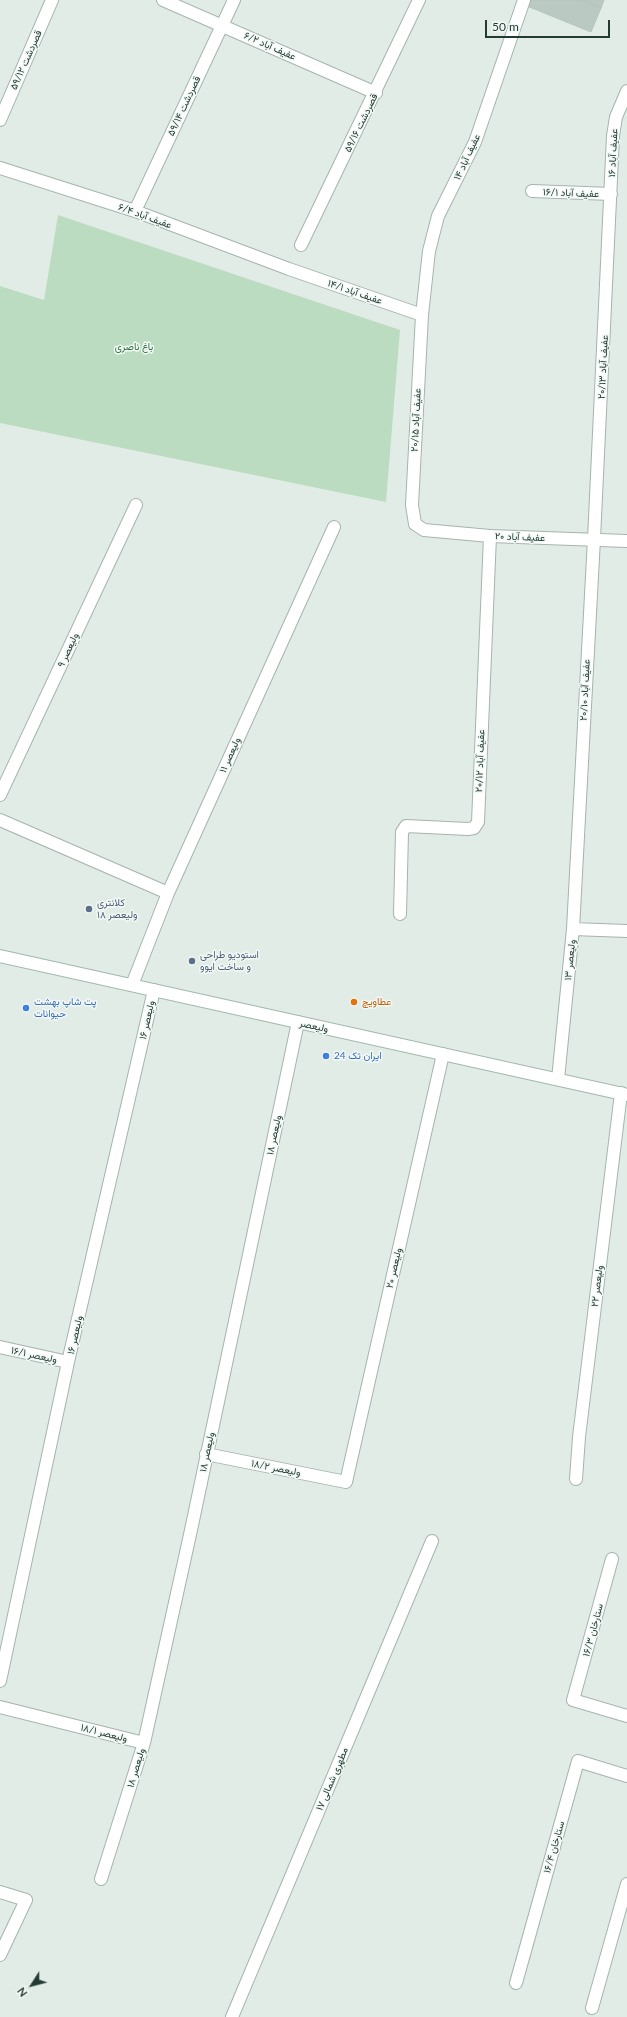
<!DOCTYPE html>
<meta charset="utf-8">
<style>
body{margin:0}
#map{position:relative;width:627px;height:2017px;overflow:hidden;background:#e2ece6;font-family:Lato,sans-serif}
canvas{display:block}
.north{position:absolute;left:12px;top:1965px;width:40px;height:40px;-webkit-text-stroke:3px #f2f8f5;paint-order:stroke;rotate:234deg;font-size:11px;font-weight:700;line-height:16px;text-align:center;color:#233c33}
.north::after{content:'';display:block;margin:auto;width:14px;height:18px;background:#233c33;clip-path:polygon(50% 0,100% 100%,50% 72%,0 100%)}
.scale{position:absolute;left:485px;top:20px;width:125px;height:18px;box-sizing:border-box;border:2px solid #233c33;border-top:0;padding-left:5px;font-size:12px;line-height:14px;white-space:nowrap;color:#233c33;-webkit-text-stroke:3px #f2f8f5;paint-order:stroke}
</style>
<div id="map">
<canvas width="627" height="2017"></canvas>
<div class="north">N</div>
<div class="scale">50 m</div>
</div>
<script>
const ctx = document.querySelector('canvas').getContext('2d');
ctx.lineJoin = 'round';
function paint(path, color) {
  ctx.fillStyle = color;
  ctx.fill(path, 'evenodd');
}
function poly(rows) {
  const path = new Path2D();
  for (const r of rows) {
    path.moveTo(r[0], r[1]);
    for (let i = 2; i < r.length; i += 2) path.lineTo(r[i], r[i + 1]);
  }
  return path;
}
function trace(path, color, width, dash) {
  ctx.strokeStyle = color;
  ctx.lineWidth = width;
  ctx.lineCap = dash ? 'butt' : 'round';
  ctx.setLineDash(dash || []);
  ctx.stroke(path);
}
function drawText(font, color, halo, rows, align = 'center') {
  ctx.font = font + ' Lato,Vazirmatn,sans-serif';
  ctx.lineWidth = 3;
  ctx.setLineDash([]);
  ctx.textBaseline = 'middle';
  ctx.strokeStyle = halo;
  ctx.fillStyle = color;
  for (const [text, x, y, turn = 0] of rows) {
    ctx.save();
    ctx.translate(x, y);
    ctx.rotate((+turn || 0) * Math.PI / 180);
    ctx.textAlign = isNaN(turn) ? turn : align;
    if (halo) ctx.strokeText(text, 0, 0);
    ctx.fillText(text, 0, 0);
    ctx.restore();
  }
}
paint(poly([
 [58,215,400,330,386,502,0,423,0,286,44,300]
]), '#bcdcc1');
const building = poly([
 [529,0,583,0,601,8,591,32,527,6,529,0],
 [583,0,604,0,601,8,583,0]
]);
paint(building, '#bac9c2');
trace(building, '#b5c5bd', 1);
const minor = poly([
 [163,0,376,93],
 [0,120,52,0],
 [0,168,135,211,289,269,422,315],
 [532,191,611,194],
 [135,211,234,0],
 [301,245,419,0],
 [415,524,412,505,422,315,429,251,438,216,475,142,524,0],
 [0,795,136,505],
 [0,820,168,893],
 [400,914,402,832,406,826,468,829,474,828,478,822,490,536],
 [573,929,627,931],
 [132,985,168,893,334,527],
 [558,1079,573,929,594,539,613,136,616,117,627,91],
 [0,1347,68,1362],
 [206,1454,346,1482,443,1054],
 [576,1479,579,1437,621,1093],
 [612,1559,573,1700,627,1716],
 [0,1681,68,1362,154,990],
 [0,1707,144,1743],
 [101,1879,144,1743,191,1530,298,1022],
 [0,1892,26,1900,0,1955],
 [516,1983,578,1761,627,1776],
 [592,2008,627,1884],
 [232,2017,432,1541]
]);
const tertiary = poly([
 [415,524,424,530,490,536,627,541]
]);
const secondary = poly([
 [0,956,627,1095]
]);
trace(minor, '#a5b4ad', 14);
trace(tertiary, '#a5b4ad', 14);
trace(secondary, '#a1b7ad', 14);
trace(minor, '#fff', 12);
trace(tertiary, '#fff', 12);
trace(secondary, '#fff', 12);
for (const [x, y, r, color] of [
 [89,909,4,"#5c6f8a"],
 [192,961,4,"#5c6f8a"],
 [354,1002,4,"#e8710a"],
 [26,1008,4,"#3f7fe0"],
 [326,1056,4,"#3f7fe0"]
]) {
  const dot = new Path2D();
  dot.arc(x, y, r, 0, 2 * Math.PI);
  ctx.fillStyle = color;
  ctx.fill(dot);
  trace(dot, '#f2f8f5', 1.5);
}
drawText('10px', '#233c33', '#f2f8f5', [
 ["عفیف آباد ۶/۲",270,46,24],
 ["۵۹/۱۲ قصردشت",26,60,-66],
 ["۵۹/۱۴ قصردشت",184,106,-65],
 ["۵۹/۱۶ قصردشت",361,123,-64],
 ["عفیف آباد ۱۶",613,153,-87],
 ["عفیف آباد ۱۴",467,157,-65],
 ["عفیف آباد ۱۶/۱",571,193,2],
 ["عفیف آباد ۶/۴",145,216,20],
 ["عفیف آباد ۱۴/۱",355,292,19],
 ["عفیف آباد ۲۰/۱۳",603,367,-87],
 ["عفیف آباد ۲۰/۱۵",416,420,-87],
 ["عفیف آباد ۲۰",520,537,2],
 ["۹ ولیعصر",68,650,-65],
 ["عفیف آباد ۲۰/۱۰",585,690,-87],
 ["۱۱ ولیعصر",230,755,-66],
 ["عفیف آباد ۲۰/۱۲",480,761,-88],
 ["۱۳ ولیعصر",570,960,-84],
 ["۱۶ ولیعصر",147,1020,-77],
 ["ولیعصر",314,1026,12],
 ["۱۸ ولیعصر",274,1135,-78],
 ["۲۰ ولیعصر",394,1268,-77],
 ["۲۲ ولیعصر",597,1286,-83],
 ["۱۶ ولیعصر",75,1335,-77],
 ["۱۶/۱ ولیعصر",34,1355,12],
 ["۱۸ ولیعصر",207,1452,-78],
 ["۱۸/۲ ولیعصر",276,1468,11],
 ["۱۶/۳ ستارخان",593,1630,-75],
 ["۱۸/۱ ولیعصر",104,1733,14],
 ["۱۸ ولیعصر",136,1768,-73],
 ["۱۷ مطهری شمالی",332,1779,-67],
 ["۱۶/۴ ستارخان",554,1847,-74]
]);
drawText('10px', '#2e7241', '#f2f8f5', [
 ["باغ ناصری",134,347]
]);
drawText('10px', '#4e5e75', '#f2f8f5', [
 ["کلانتری",97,903],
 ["۱۸ ولیعصر",97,915],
 ["استودیو طراحی",200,955],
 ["و ساخت ایوو",200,967]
], 'left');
drawText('10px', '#366cbe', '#f2f8f5', [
 ["پت شاپ بهشت",34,1002],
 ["حیوانات",34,1014],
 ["ایران تک 24",334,1056]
], 'left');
drawText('10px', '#c56008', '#f2f8f5', [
 ["عطاویچ",362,1002]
], 'left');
</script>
